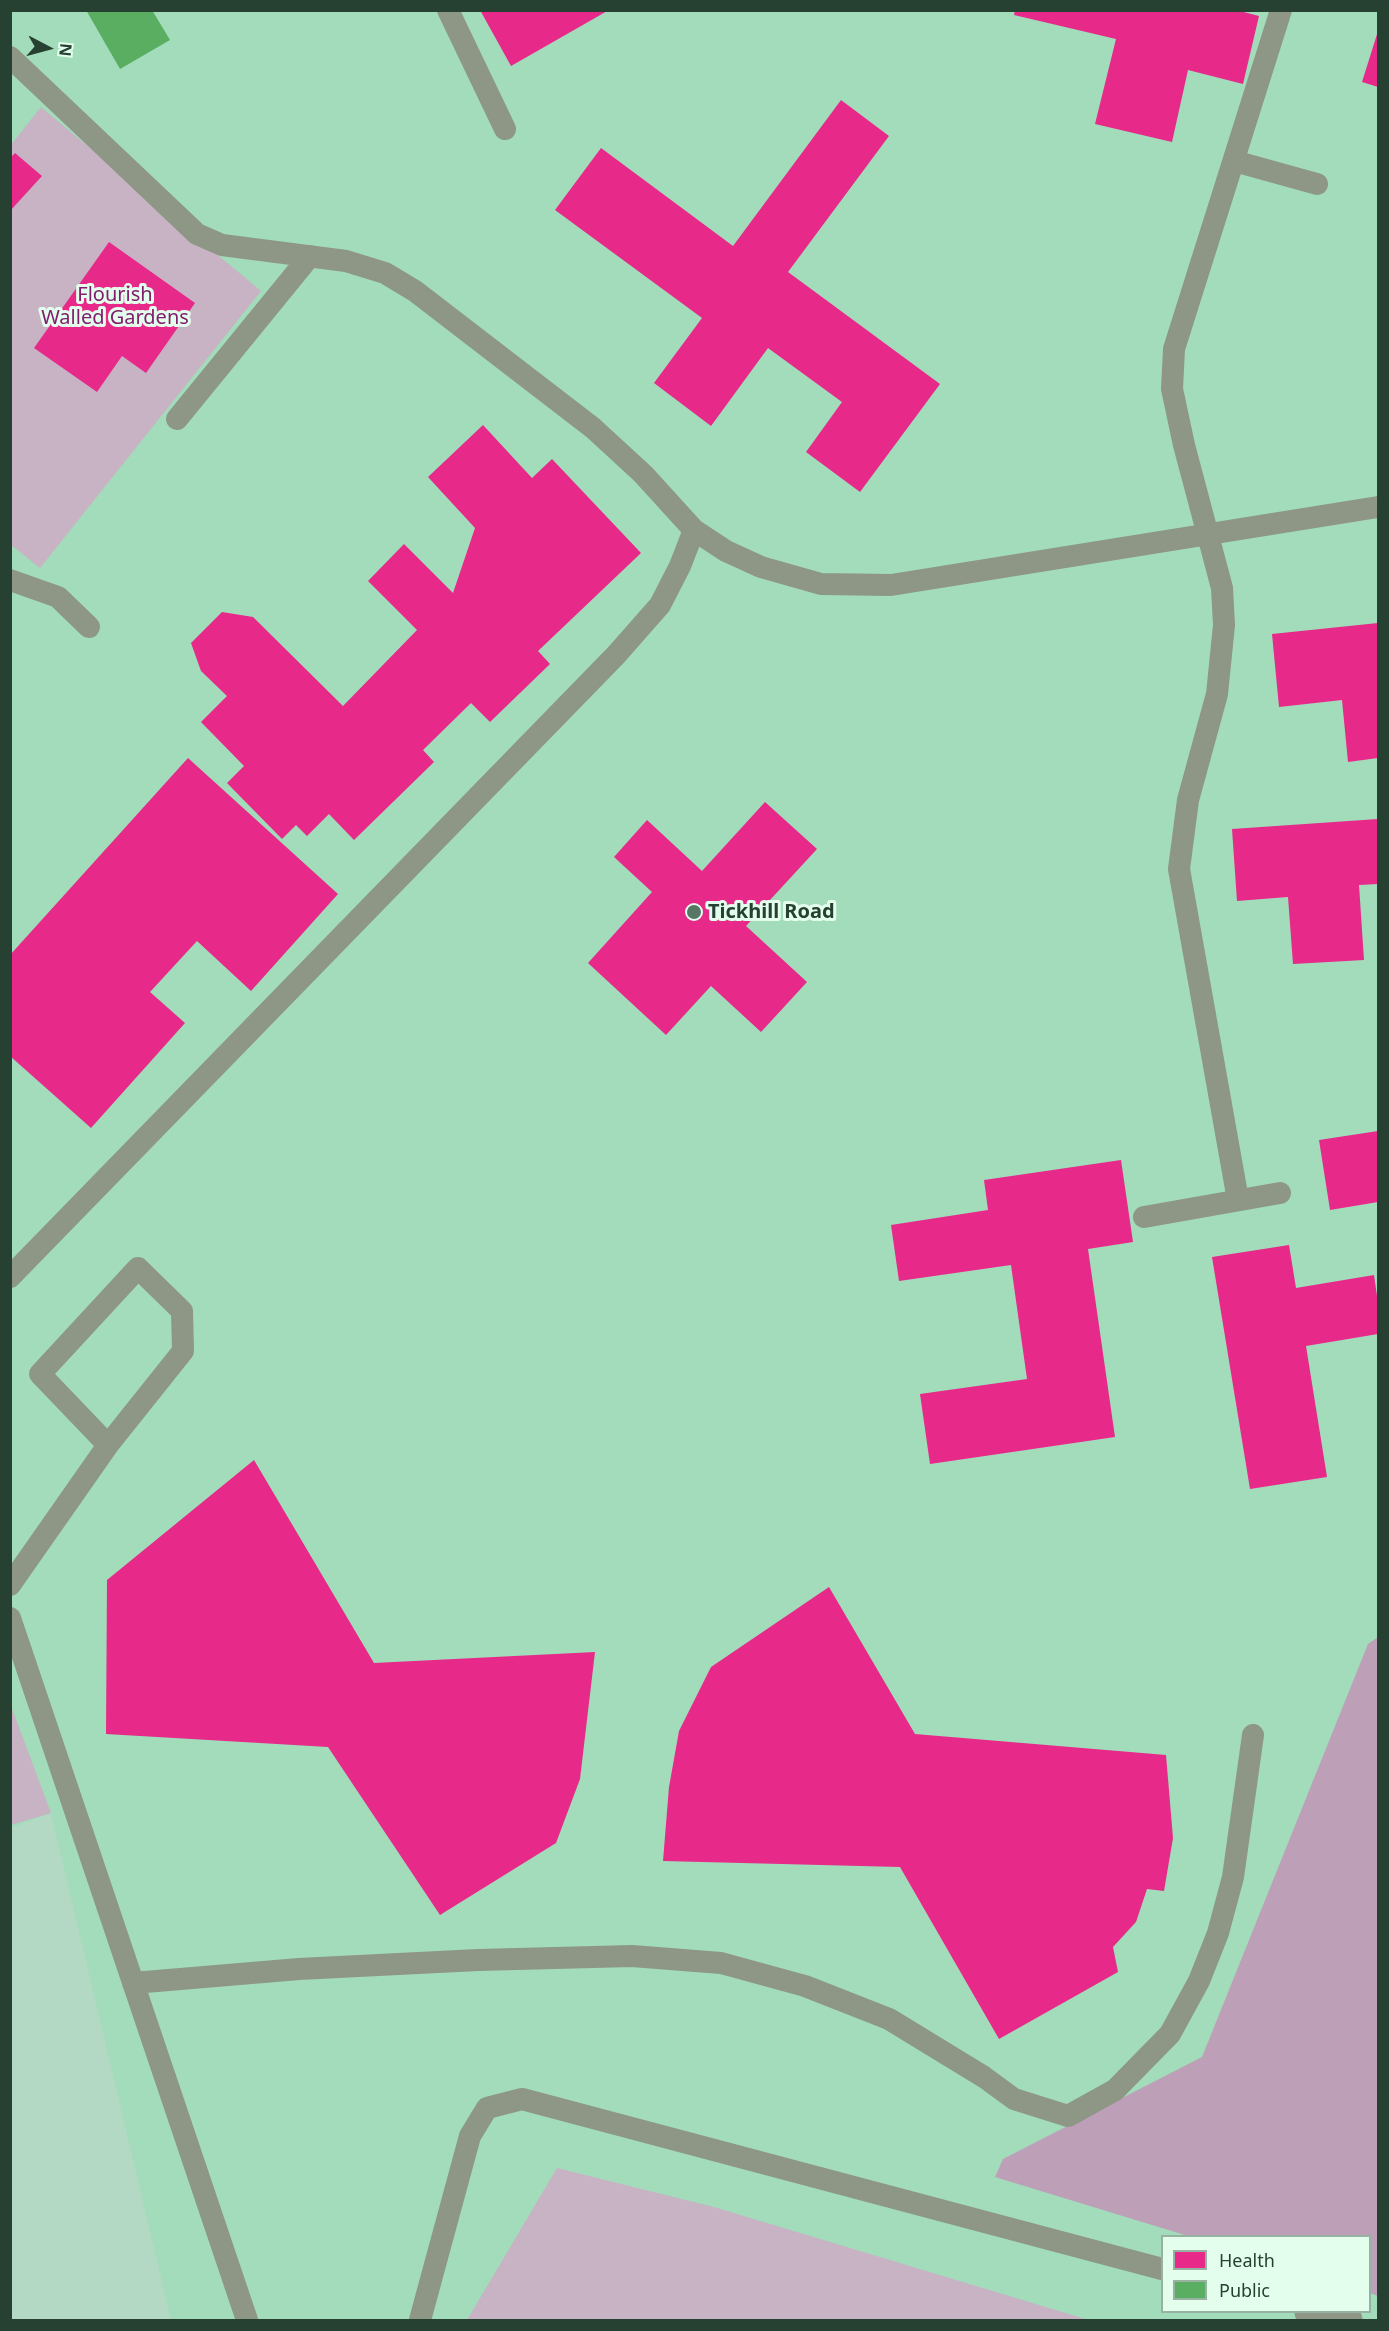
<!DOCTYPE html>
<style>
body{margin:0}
#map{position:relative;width:1389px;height:2331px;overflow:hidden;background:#b3d8c3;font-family:"Noto Sans",sans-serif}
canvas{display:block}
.frame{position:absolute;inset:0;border:12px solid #264132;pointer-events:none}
.legend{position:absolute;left:1161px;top:2235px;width:210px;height:78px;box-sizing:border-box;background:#e4feed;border:2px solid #98b2a2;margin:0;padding:8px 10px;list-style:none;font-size:18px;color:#264132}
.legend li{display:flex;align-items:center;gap:12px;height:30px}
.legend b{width:30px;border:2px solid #98b2a2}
.north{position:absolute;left:18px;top:18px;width:60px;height:60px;-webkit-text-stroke:4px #e4feed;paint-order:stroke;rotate:96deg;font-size:16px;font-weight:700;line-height:24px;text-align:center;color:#264132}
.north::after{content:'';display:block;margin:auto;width:21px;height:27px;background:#264132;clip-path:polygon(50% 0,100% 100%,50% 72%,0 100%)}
</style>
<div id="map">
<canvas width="1389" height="2331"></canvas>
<div class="frame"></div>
<ul class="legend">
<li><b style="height:16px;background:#e7298a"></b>Health</li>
<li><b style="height:16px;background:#5aae61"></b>Public</li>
</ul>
<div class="north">N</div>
</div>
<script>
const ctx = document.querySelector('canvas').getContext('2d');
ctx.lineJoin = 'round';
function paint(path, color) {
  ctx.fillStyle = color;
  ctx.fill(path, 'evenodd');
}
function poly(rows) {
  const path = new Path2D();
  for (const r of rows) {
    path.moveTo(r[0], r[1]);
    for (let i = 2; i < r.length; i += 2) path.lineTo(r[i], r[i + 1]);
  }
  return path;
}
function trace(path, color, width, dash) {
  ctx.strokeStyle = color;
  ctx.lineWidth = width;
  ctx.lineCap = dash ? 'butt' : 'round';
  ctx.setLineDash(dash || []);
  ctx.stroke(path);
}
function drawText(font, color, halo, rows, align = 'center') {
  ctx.font = font + ' "Noto Sans",sans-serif';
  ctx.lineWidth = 6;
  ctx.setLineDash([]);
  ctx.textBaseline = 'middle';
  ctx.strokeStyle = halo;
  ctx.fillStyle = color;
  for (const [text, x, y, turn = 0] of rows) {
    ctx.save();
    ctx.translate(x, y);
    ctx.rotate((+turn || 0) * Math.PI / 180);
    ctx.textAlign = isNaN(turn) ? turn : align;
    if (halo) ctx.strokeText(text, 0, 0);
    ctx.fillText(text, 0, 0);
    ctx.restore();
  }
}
paint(poly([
 [11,11,1378,11,1378,2320,171,2320,51,1813,11,1828],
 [1162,2236,1370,2236,1370,2312,1162,2312]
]), '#a2dcbb');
paint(poly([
 [41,107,261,291,40,568,11,545,10,146],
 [10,1703,51,1813,11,1825,10,1825],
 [557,2168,714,2207,1089,2320,467,2320]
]), '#c8b3c4');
paint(poly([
 [1378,1637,1378,2296,1370,2293,1370,2236,1188,2236,995,2177,1003,2159,1202,2057,1368,1644]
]), '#bd9fb7');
paint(poly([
 [480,10,609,10,511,66],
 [1015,10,1236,10,1259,16,1243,84,1188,70,1172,142,1095,124,1116,39,1014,15],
 [1378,31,1378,87,1362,82],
 [841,100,889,136,788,272,940,384,860,492,806,452,842,402,768,348,711,426,654,383,702,318,555,210,601,148,733,246],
 [15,153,42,176,10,211,10,158],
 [109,242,195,303,146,373,122,356,97,392,34,348],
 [483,425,532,478,552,459,641,553,538,651,550,664,490,722,471,703,423,750,434,762,354,840,329,814,307,836,296,825,282,839,227,783,244,766,201,722,227,696,201,671,191,643,222,612,253,617,343,706,417,630,368,581,404,544,453,593,475,528,428,477],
 [1378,623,1378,758,1348,762,1342,700,1279,707,1272,634],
 [188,758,338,894,251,991,197,941,150,992,185,1023,91,1128,10,1056,10,955],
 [765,802,817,849,746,926,807,982,761,1032,711,986,666,1035,588,963,652,892,614,857,647,820,702,871],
 [1378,819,1378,884,1359,885,1364,960,1293,964,1288,897,1237,901,1232,829],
 [1378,1131,1378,1202,1330,1210,1319,1140],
 [1121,1160,1133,1242,1088,1249,1115,1437,930,1464,920,1394,1027,1379,1011,1265,899,1281,891,1225,988,1210,984,1180],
 [1289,1245,1296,1288,1374,1275,1378,1303,1378,1334,1306,1346,1327,1477,1250,1489,1212,1257],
 [254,1460,374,1663,595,1652,580,1779,556,1843,440,1915,328,1747,106,1734,107,1580],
 [829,1587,915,1734,1166,1755,1173,1838,1164,1891,1147,1889,1136,1922,1113,1947,1118,1972,999,2039,900,1867,663,1861,669,1787,679,1731,711,1667]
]), '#e7298a');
paint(poly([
 [86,10,152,10,170,40,120,69]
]), '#5aae61');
trace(poly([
 [448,10,505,129],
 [10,57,197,234,222,245,346,261,385,273,415,291,593,428,643,474,694,530,726,551,761,567,821,584,891,585,1378,507],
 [1234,161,1317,184],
 [177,419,310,256],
 [10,580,58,597,89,627],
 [1238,1200,1179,869,1188,800,1217,694,1224,625,1222,588,1184,445,1172,389,1174,349,1281,10],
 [1144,1217,1280,1193],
 [10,1277,616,655,660,605,680,566,694,530],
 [10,1585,108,1445,183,1351,182,1311,138,1268,40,1374,108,1445],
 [10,1618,247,2320],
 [133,1983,299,1969,478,1960,632,1956,721,1963,805,1986,889,2019,984,2077,1014,2099,1068,2116,1115,2090,1170,2034,1199,1981,1218,1933,1233,1877,1253,1735],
 [420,2320,470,2136,487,2108,522,2099,1162,2269]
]), '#8e9686', 22);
trace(poly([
 [1311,2312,1346,2320]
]), '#8e9686', 33);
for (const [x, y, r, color] of [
 [694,912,8,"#577665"]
]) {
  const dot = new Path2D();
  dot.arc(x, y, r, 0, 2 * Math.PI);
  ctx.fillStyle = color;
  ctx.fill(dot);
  trace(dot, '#e4feed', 2);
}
drawText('20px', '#831d6d', '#e4feed', [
 ["Flourish",115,295],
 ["Walled Gardens",115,318]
]);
drawText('bold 20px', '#264132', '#e4feed', [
 ["Tickhill Road",708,912]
], 'left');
</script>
